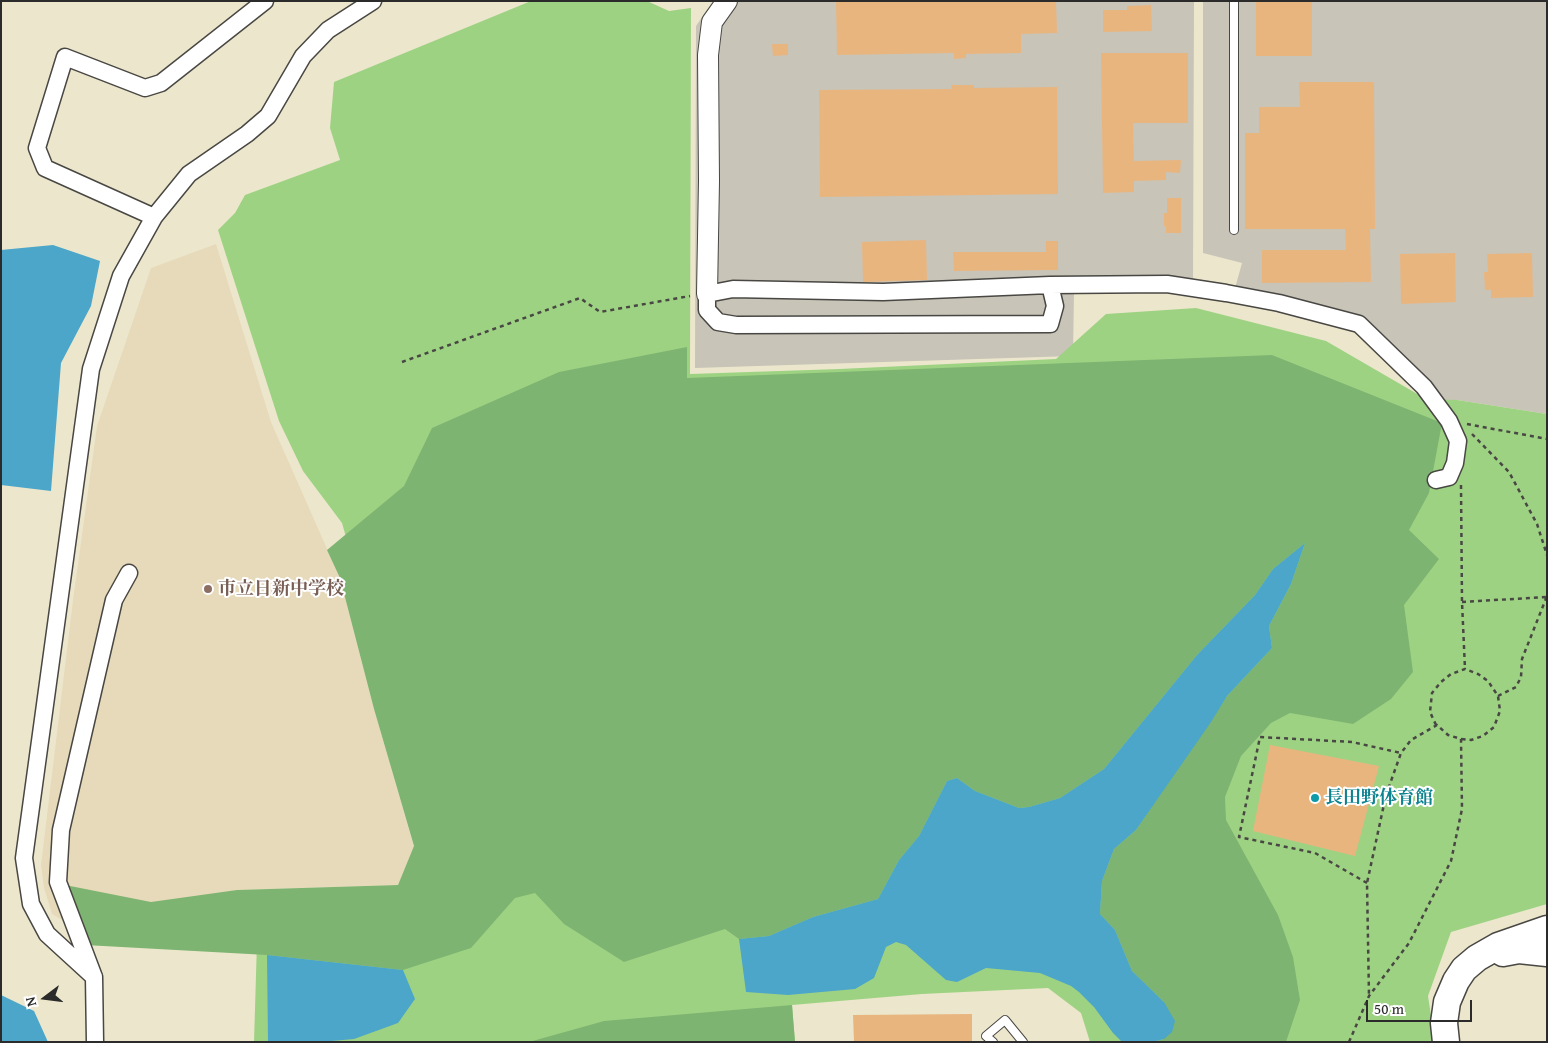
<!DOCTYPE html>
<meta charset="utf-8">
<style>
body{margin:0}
#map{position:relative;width:1548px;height:1043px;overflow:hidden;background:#ece7cc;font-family:"Gentium Book Plus",serif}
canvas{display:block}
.frame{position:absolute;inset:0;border:2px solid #2b2b2b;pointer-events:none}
.north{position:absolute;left:20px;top:973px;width:50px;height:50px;-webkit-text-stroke:4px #fff;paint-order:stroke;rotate:255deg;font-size:14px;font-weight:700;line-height:20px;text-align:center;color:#2b2b2b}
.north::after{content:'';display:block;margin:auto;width:18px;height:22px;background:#2b2b2b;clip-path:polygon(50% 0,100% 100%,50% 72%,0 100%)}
.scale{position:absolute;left:1366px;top:1000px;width:106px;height:22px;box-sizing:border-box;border:2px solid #2b2b2b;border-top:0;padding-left:6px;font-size:15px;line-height:18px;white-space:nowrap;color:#2b2b2b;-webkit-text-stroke:4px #fff;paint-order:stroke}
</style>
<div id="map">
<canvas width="1548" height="1043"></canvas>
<div class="frame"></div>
<div class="north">N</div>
<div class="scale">50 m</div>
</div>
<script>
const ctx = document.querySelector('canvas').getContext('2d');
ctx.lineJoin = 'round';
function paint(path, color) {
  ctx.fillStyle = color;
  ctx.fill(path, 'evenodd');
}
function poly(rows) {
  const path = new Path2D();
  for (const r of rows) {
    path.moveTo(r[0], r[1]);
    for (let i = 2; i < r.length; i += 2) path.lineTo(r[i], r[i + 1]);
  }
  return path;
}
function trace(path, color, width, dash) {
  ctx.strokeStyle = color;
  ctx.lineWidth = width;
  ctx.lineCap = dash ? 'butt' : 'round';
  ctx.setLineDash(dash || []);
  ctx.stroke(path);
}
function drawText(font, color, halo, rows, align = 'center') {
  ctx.font = font + ' "Gentium Book Plus","Noto Serif JP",serif';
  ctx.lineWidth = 4;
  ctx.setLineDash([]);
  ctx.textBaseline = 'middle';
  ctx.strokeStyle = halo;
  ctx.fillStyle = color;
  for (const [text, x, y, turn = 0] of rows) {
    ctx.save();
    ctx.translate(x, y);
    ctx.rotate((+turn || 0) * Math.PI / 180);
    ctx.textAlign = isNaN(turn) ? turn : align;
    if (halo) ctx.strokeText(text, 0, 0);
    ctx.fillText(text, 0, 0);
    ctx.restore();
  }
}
paint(poly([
 [216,244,271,422,340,578,374,709,414,847,398,885,237,890,101,943,52,914,44,888,41,865,73,600,97,426,151,268]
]), '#e7daba');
paint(poly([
 [713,1,1194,1,1193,286,1074,292,1073,356,695,368,696,26],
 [1203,1,1547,1,1547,414,1457,400,1434,400,1357,329,1232,299,1242,263,1203,253]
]), '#c8c4b8');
paint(poly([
 [531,1,647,1,669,11,691,8,690,374,839,369,1056,359,1106,314,1196,308,1326,341,1426,399,1457,400,1547,414,1547,904,1451,932,1428,996,1435,1042,1090,1042,1081,1013,1048,988,922,994,792,1005,795,1042,254,1042,258,907,390,910,435,852,342,523,303,471,279,421,218,230,235,213,245,195,340,160,330,128,334,82]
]), '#9ed283');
paint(poly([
 [687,347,687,378,1272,355,1442,423,1429,493,1409,530,1439,559,1404,605,1413,672,1391,699,1353,724,1290,713,1271,723,1241,756,1225,797,1226,820,1278,915,1293,957,1300,1000,1286,1042,1152,1042,1164,1039,1164,1002,1132,971,1115,930,1100,914,1102,881,1114,849,1136,830,1227,696,1272,648,1269,626,1291,584,1305,543,1273,569,1255,595,1197,655,1104,769,1060,798,1029,807,1019,808,975,791,957,778,947,781,919,836,899,860,878,899,813,917,769,936,739,939,725,929,624,962,564,924,535,893,515,898,471,948,403,970,267,955,85,945,65,885,151,902,237,890,398,885,414,846,374,709,340,578,327,550,404,486,432,428,559,372],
 [792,1005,795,1042,529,1042,604,1021]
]), '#7eb471');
paint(poly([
 [53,245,100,261,91,306,61,363,51,491,1,485,1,250],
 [1305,543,1291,584,1269,626,1272,648,1227,696,1211,722,1136,830,1114,849,1102,881,1100,914,1115,930,1132,971,1164,1002,1175,1021,1172,1032,1164,1039,1152,1042,1121,1041,1113,1033,1094,1007,1079,992,1071,986,1040,973,986,968,957,982,946,980,906,945,896,942,886,947,874,978,855,989,788,995,746,992,739,939,769,936,813,917,878,899,899,860,919,836,947,781,957,778,975,791,1019,808,1029,807,1060,798,1104,769,1197,655,1255,595,1273,569],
 [267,955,403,970,415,999,398,1023,354,1039,320,1042,268,1042],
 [1,995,34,1011,48,1042,1,1042]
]), '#4ba6c9');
paint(poly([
 [836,1,1056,1,1057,33,1021,34,1021,53,966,54,966,58,954,59,954,53,837,55],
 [1256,1,1312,1,1312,56,1256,56],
 [1151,5,1152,31,1103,32,1103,10,1127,10,1127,6],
 [772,44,788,44,788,55,773,56],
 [1101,53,1188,53,1188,123,1133,123,1134,161,1181,160,1180,173,1166,172,1166,180,1134,181,1134,192,1103,193],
 [1299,82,1374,82,1375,229,1370,229,1371,282,1262,283,1262,250,1346,250,1345,229,1245,229,1245,133,1259,133,1259,107,1300,107],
 [951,85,974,85,974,88,1057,87,1058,194,820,197,819,90,952,89],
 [1167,198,1181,198,1181,233,1166,233,1166,226,1164,226,1164,213,1167,213],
 [926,240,927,280,863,282,862,242],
 [1046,241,1058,241,1058,270,954,271,953,252,1046,252],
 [1455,253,1456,302,1401,304,1400,254],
 [1532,253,1533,297,1491,298,1491,290,1485,290,1484,272,1488,272,1487,254],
 [1270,745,1379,766,1355,856,1253,831],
 [972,1014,972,1042,854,1042,853,1015]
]), '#e9b57f');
const service = poly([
 [1234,230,1234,1],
 [993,1042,986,1036,1005,1020,1023,1042]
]);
const minor = poly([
 [154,217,45,168,37,148,65,57,145,88,161,83,265,1],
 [1050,285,1055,306,1050,324,736,325,718,322,707,310,707,294,733,289,883,292,1050,285,1167,284,1226,293,1279,303,1359,324,1424,387,1449,421,1458,441,1455,463,1449,477,1436,480],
 [94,977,47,934,31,904,24,858,91,369,121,276,154,217,189,174,247,134,268,116,303,56,328,30,373,1],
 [95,1042,94,977,58,882,61,830,114,600,129,573]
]);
const tertiary = poly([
 [707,294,709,181,708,55,712,22,727,1]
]);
const trunk = poly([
 [1503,953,1519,950,1547,953],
 [1446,1042,1444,1023,1447,1002,1456,981,1464,969,1477,958,1498,946,1547,929]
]);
trace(service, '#484743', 10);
trace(minor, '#484743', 19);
trace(tertiary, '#484743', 22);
trace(trunk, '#484743', 29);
trace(poly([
 [402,362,580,298,600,312,690,296],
 [1467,424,1547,439],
 [1472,434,1509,472,1537,524,1547,555],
 [1461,485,1462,602,1465,669],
 [1462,602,1546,597,1547,595],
 [1498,696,1516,687,1521,677,1522,659,1547,596],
 [1436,725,1430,712,1432,693,1441,682,1451,674,1465,669,1478,674,1488,681,1498,696,1500,711,1494,727,1483,736,1471,740,1461,739],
 [1367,883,1315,853,1239,837,1260,737,1352,742,1401,753],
 [1349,1042,1369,996,1409,943,1451,861,1462,809,1461,739,1448,735,1437,725,1411,740,1401,753,1386,795,1367,883,1369,996]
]), '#484743', 2.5, [4, 4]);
trace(service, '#fff', 8);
trace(minor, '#fff', 16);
trace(tertiary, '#fff', 20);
trace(trunk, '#fff', 26);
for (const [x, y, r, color] of [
 [208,589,5,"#8d6e63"],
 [1315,798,5,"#0f9aa8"]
]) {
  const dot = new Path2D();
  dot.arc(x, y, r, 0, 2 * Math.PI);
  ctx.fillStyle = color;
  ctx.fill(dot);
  trace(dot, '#fff', 2);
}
drawText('bold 18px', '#785e54', '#fff', [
 ["市立日新中学校",218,589]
], 'left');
drawText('bold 18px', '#0d838f', '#fff', [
 ["長田野体育館",1325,798]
], 'left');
</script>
